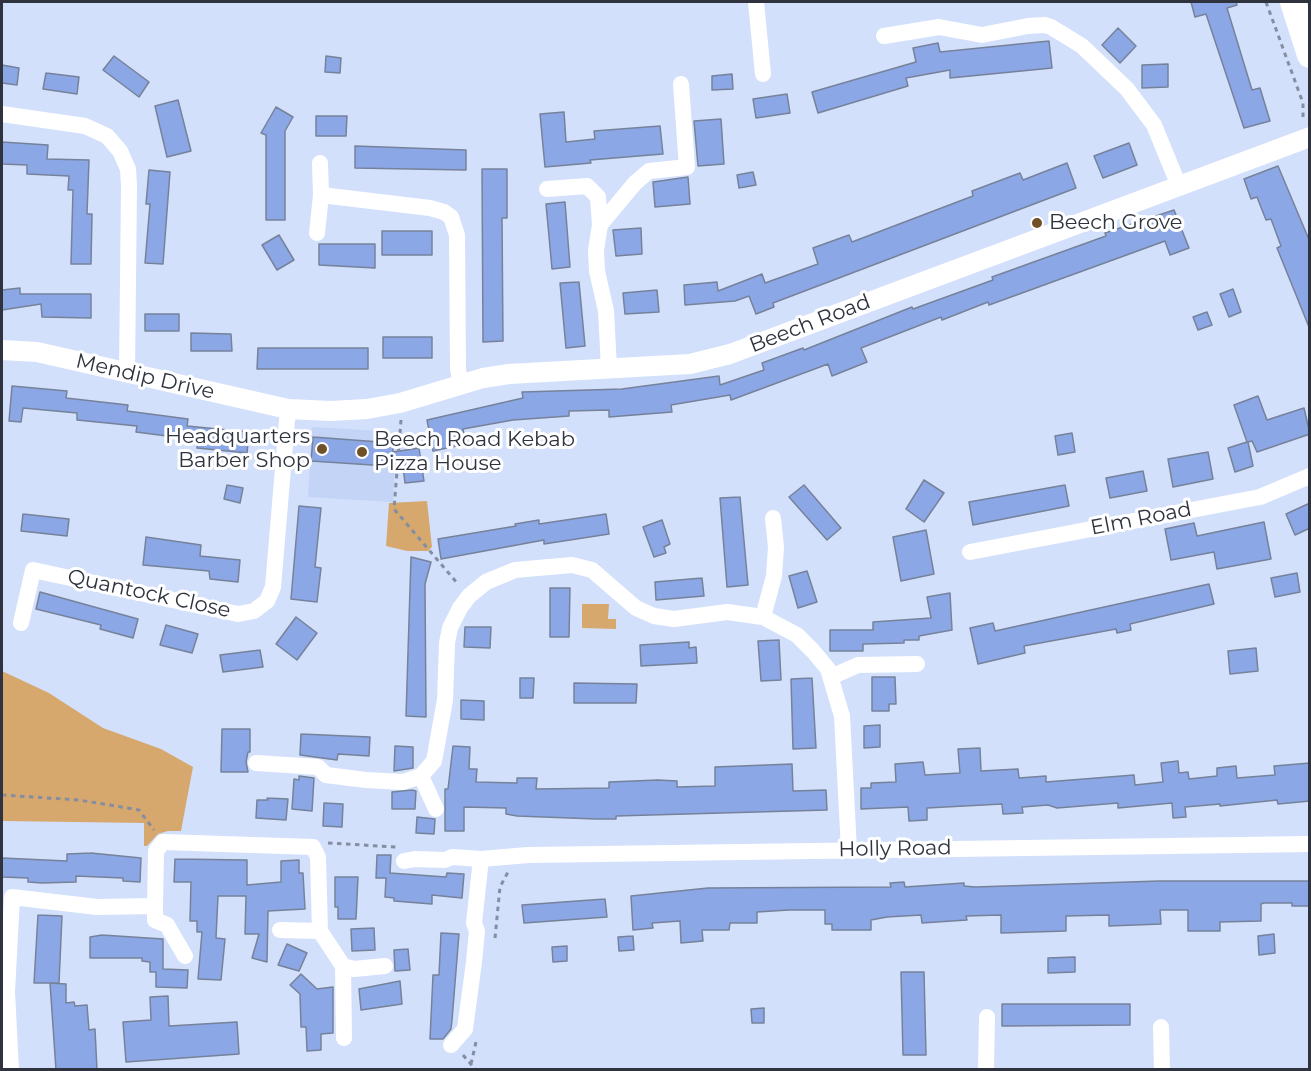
<!DOCTYPE html>
<style>
body{margin:0}
#map{position:relative;width:1311px;height:1071px;overflow:hidden;background:#d3e0fc;font-family:Montserrat,sans-serif}
canvas{display:block}
.frame{position:absolute;inset:0;border:3px solid #2e333e;pointer-events:none}
</style>
<div id="map">
<canvas width="1311" height="1071"></canvas>
<div class="frame"></div>
</div>
<script>
const ctx = document.querySelector('canvas').getContext('2d');
ctx.lineJoin = 'round';
function paint(path, color) {
  ctx.fillStyle = color;
  ctx.fill(path, 'evenodd');
}
function poly(rows) {
  const path = new Path2D();
  for (const r of rows) {
    path.moveTo(r[0], r[1]);
    for (let i = 2; i < r.length; i += 2) path.lineTo(r[i], r[i + 1]);
  }
  return path;
}
function trace(path, color, width, dash) {
  ctx.strokeStyle = color;
  ctx.lineWidth = width;
  ctx.lineCap = dash ? 'butt' : 'round';
  ctx.setLineDash(dash || []);
  ctx.stroke(path);
}
function drawText(font, color, halo, rows, align = 'center') {
  ctx.font = font + ' Montserrat,sans-serif';
  ctx.lineWidth = 6;
  ctx.setLineDash([]);
  ctx.textBaseline = 'middle';
  ctx.strokeStyle = halo;
  ctx.fillStyle = color;
  for (const [text, x, y, turn = 0] of rows) {
    ctx.save();
    ctx.translate(x, y);
    ctx.rotate((+turn || 0) * Math.PI / 180);
    ctx.textAlign = isNaN(turn) ? turn : align;
    if (halo) ctx.strokeText(text, 0, 0);
    ctx.fillText(text, 0, 0);
    ctx.restore();
  }
}
paint(poly([
 [312,427,397,432,393,502,308,497]
]), '#c4d4f6');
paint(poly([
 [427,501,432,547,428,551,407,551,386,546,389,503],
 [582,604,609,604,608,619,616,619,616,629,582,628],
 [2,671,49,693,103,728,161,749,193,767,181,831,168,831,158,834,147,846,144,846,144,823,2,821]
]), '#d7a86d');
const building = poly([
 [1191,2,1236,2,1237,5,1227,8,1252,90,1260,88,1270,121,1244,128,1206,14,1195,17,1191,2],
 [1118,28,1136,46,1120,63,1102,45,1118,28],
 [1049,41,1052,68,950,78,950,70,906,78,908,86,818,113,812,92,916,62,913,48,938,43,940,52,1049,41],
 [114,56,149,82,139,97,103,70,114,56],
 [326,56,341,58,340,73,325,72,326,56],
 [1168,64,1168,87,1142,88,1142,65,1168,64],
 [2,65,19,68,17,85,2,83,2,65],
 [46,73,79,77,77,94,43,89,46,73],
 [732,74,733,89,712,90,712,76,732,74],
 [787,94,790,113,756,118,753,99,787,94],
 [178,100,191,151,167,157,155,106,178,100],
 [276,107,293,117,285,131,285,220,266,220,266,135,261,133,276,107],
 [564,112,566,142,595,139,594,131,660,126,663,154,590,160,591,163,545,167,540,114,564,112],
 [316,116,347,116,346,136,316,136,316,116],
 [721,119,724,164,698,166,694,121,721,119],
 [2,142,48,145,47,159,89,160,87,214,92,214,91,264,71,264,73,190,68,190,69,176,27,174,27,165,2,164,2,142],
 [1129,143,1137,165,1103,178,1094,156,1129,143],
 [355,146,466,150,466,170,355,168,355,146],
 [1067,163,1076,188,773,303,774,307,756,314,749,296,735,301,685,305,684,285,717,282,718,291,762,274,765,283,818,264,813,248,849,235,852,242,973,196,972,191,1020,173,1023,180,1067,163],
 [1278,166,1310,242,1309,327,1277,248,1281,246,1271,219,1266,220,1257,197,1251,199,1244,179,1278,166],
 [482,169,507,169,507,218,502,218,503,341,483,342,482,169],
 [149,170,170,172,163,264,145,263,150,204,146,204,149,170],
 [753,172,756,185,739,188,737,175,753,172],
 [688,177,690,204,655,207,653,182,688,177],
 [565,202,570,267,552,269,546,204,565,202],
 [1174,210,1189,248,1170,255,1165,241,989,305,988,302,942,320,941,317,861,348,867,362,832,376,828,364,731,400,730,395,671,405,672,412,609,417,609,410,569,411,569,416,513,420,463,429,466,444,433,451,427,420,523,398,522,392,622,389,719,376,720,385,764,370,762,363,803,348,804,350,912,307,913,309,993,280,992,277,1106,236,1105,233,1174,210],
 [641,228,642,254,616,256,613,230,641,228],
 [382,231,432,231,432,255,382,255,382,231],
 [279,235,294,260,277,270,262,245,279,235],
 [319,244,375,244,375,268,319,265,319,244],
 [579,282,585,346,566,348,560,283,579,282],
 [20,288,20,294,91,294,91,318,42,317,41,304,2,310,2,290,20,288],
 [1233,289,1241,312,1229,317,1220,294,1233,289],
 [657,290,659,312,625,314,623,293,657,290],
 [1207,312,1212,325,1198,330,1193,317,1207,312],
 [145,314,179,314,179,331,145,331,145,314],
 [191,333,231,334,232,351,191,351,191,333],
 [383,337,432,337,432,358,383,358,383,337],
 [258,348,368,348,368,369,257,369,258,348],
 [12,386,67,391,66,398,128,405,127,411,188,419,187,426,249,432,247,453,197,448,198,440,136,432,137,426,77,420,77,413,23,408,21,422,9,421,12,386],
 [1258,396,1267,420,1304,408,1310,434,1257,452,1252,441,1248,442,1253,466,1235,472,1228,448,1247,442,1234,405,1258,396],
 [1072,433,1075,452,1058,455,1055,436,1072,433],
 [313,437,393,443,393,452,419,448,424,481,405,483,403,467,311,461,313,437],
 [1208,452,1213,479,1173,487,1168,459,1208,452],
 [1143,471,1147,491,1110,498,1106,478,1143,471],
 [924,480,944,493,924,522,906,509,924,480],
 [227,485,243,488,240,503,224,499,227,485],
 [804,485,841,528,827,540,789,497,804,485],
 [1065,485,1069,506,973,525,969,502,1065,485],
 [740,497,748,585,727,587,720,498,740,497],
 [1310,503,1310,528,1295,535,1286,514,1310,503],
 [299,506,321,508,315,567,321,568,317,602,291,599,299,506],
 [23,514,69,519,67,536,21,531,23,514],
 [606,514,609,534,544,544,544,540,441,559,438,539,516,526,515,524,539,520,539,524,606,514],
 [662,520,670,544,664,547,666,553,654,557,643,527,662,520],
 [1264,522,1271,559,1217,569,1214,552,1171,560,1165,529,1194,523,1197,536,1264,522],
 [926,530,934,574,901,581,893,537,926,530],
 [146,537,201,545,200,556,240,560,238,582,210,579,209,571,143,565,146,537],
 [411,557,431,562,425,584,426,717,406,716,411,557],
 [807,571,817,602,798,608,789,576,807,571],
 [1297,573,1300,592,1275,597,1271,578,1297,573],
 [702,578,704,596,656,600,655,582,702,578],
 [1209,584,1214,604,1130,624,1131,630,1117,633,1116,629,1024,646,1025,653,978,664,970,628,993,623,995,631,1209,584],
 [550,588,570,588,569,637,550,637,550,588],
 [40,592,138,619,133,638,100,629,101,625,36,609,40,592],
 [950,593,952,630,919,636,919,640,904,640,904,643,863,644,863,651,830,651,830,630,873,630,873,622,931,618,927,597,950,593],
 [296,617,317,633,297,660,276,644,296,617],
 [166,625,198,634,192,653,160,645,166,625],
 [465,627,491,627,490,648,464,647,465,627],
 [779,640,781,680,761,681,758,641,779,640],
 [689,642,689,648,696,647,697,663,641,666,640,645,689,642],
 [1256,648,1258,671,1230,674,1228,651,1256,648],
 [260,650,263,667,223,672,220,655,260,650],
 [872,677,895,677,896,704,889,704,889,711,872,711,872,677],
 [520,678,534,678,533,698,520,698,520,678],
 [812,678,816,748,793,749,791,679,812,678],
 [574,683,637,684,636,703,574,703,574,683],
 [461,700,484,701,484,720,461,719,461,700],
 [880,725,880,747,864,748,864,726,880,725],
 [222,729,250,729,250,752,248,752,246,762,248,772,221,772,222,729],
 [301,734,370,737,369,756,338,754,337,760,300,755,301,734],
 [395,746,413,747,413,768,394,771,395,746],
 [453,746,470,747,469,769,477,769,476,782,517,783,517,778,537,778,536,789,609,788,609,782,658,780,677,781,677,787,715,786,715,767,792,764,793,791,826,790,827,810,616,816,616,819,596,819,517,816,506,814,506,808,464,807,464,831,445,831,445,789,448,789,453,746],
 [980,748,981,771,1018,769,1019,778,1046,776,1046,782,1134,775,1135,785,1163,782,1161,763,1178,761,1179,773,1188,772,1189,779,1217,776,1217,768,1236,766,1237,778,1275,775,1274,766,1310,763,1310,801,1278,804,1277,800,1220,806,1220,804,1185,807,1186,817,1173,818,1172,803,1118,808,1118,803,1057,808,1048,805,1022,807,1023,813,1003,814,1002,804,927,808,927,820,909,821,908,807,861,809,861,788,871,788,871,783,896,782,895,764,923,762,925,775,960,773,958,749,980,748],
 [299,776,314,778,312,811,292,809,294,779,299,780,299,776],
 [412,790,416,791,415,809,392,809,392,792,412,790],
 [267,798,288,799,286,820,256,818,257,800,268,800,267,798],
 [324,803,343,804,342,827,323,826,324,803],
 [417,817,435,819,434,834,416,833,417,817],
 [91,853,141,858,140,882,123,881,123,878,76,876,76,882,42,883,28,882,28,878,2,877,2,858,67,861,67,854,91,853],
 [377,855,391,855,390,873,446,877,447,873,464,874,462,898,432,895,432,904,394,901,394,898,385,897,386,878,376,878,377,855],
 [175,859,247,860,247,885,281,882,281,861,299,860,299,873,303,873,305,909,268,911,267,962,252,958,259,934,245,934,246,896,218,896,216,938,225,939,221,980,198,979,202,932,197,932,197,921,190,921,191,882,174,882,175,859],
 [335,877,358,877,356,919,338,919,338,907,335,907,335,877],
 [1159,881,1310,881,1310,906,1292,906,1292,903,1264,903,1261,904,1261,921,1220,922,1220,931,1188,931,1188,910,1160,910,1161,924,1109,926,1109,915,1066,916,1066,931,1001,933,1001,915,966,916,967,920,922,923,921,915,887,917,871,920,871,930,832,930,832,924,825,924,825,910,789,910,757,912,757,923,730,923,729,930,702,930,703,941,681,943,680,921,652,923,653,928,633,930,631,896,708,888,891,887,890,883,904,882,905,887,964,883,964,886,975,887,1159,881],
 [605,899,607,917,524,923,522,905,605,899],
 [38,915,62,916,59,983,34,983,38,915],
 [374,928,375,950,352,951,351,929,374,928],
 [441,933,459,934,452,1020,451,1029,443,1039,430,1039,433,975,439,975,441,933],
 [1274,934,1275,953,1259,955,1258,936,1274,934],
 [102,935,163,939,163,969,188,970,187,988,156,987,156,972,150,972,150,962,142,961,142,958,90,958,90,937,102,935],
 [633,936,634,950,619,951,618,937,633,936],
 [287,944,307,953,299,971,278,965,287,944],
 [567,946,567,961,553,962,552,947,567,946],
 [408,949,410,970,395,971,394,950,408,949],
 [1075,957,1075,972,1048,973,1048,958,1075,957],
 [901,972,924,972,926,1055,903,1055,901,972],
 [301,974,317,989,333,987,333,1033,321,1034,321,1050,307,1051,306,1027,301,1027,300,994,290,985,301,974],
 [400,981,402,1004,361,1010,359,989,400,981],
 [50,983,66,984,66,1003,74,1002,75,1006,87,1005,89,1030,95,1029,97,1070,56,1070,50,983],
 [168,996,169,1026,237,1022,239,1054,126,1062,123,1022,151,1020,150,997,168,996],
 [1002,1004,1130,1004,1130,1025,1002,1026,1002,1004],
 [764,1008,764,1023,752,1023,751,1009,764,1008]
]);
paint(building, '#8ca7e5');
trace(building, '#76829a', 1.5);
trace(poly([
 [1266,2,1303,103,1303,121],
 [401,420,394,509,458,584],
 [2,795,79,800,139,810,154,830],
 [328,843,396,847],
 [495,938,500,887,508,872],
 [463,1055,476,1070],
 [471,1064,476,1042]
]), '#848da1', 3, [4.5, 4.5]);
trace(poly([
 [756,2,763,74],
 [884,36,939,27,982,35,1028,26,1045,25,1051,27,1082,46,1127,89,1154,125,1179,186],
 [2,114,85,126,107,136,120,151,128,169,129,186,127,373],
 [320,163,321,195,430,208,444,212,451,217,457,235,458,369,461,385],
 [547,189,587,186,598,197,600,225],
 [317,233,321,195],
 [609,368,606,311,597,271,596,250,600,225,635,183,649,171,687,167,681,84],
 [970,552,1260,497,1310,476],
 [763,617,774,576,776,547,773,518],
 [21,623,33,570,238,614,254,611,267,601,273,587,288,409],
 [831,677,858,665,917,664],
 [256,763,318,767,326,775,366,780,403,782,421,776,434,761,445,700,447,643,450,628,460,608,469,596,486,582,515,570,572,565,592,570,636,608,654,616,674,619,727,612,763,617,797,635,813,651,828,669,842,716,849,850],
 [421,776,436,809],
 [404,861,415,859,445,860,452,857,481,859,528,855,1310,844],
 [155,906,155,920,167,925,185,956],
 [280,930,320,931],
 [343,966,344,1038],
 [1161,1027,1162,1070],
 [451,1045,465,1029,474,962,477,931,474,923,481,859],
 [11,1070,7,992,12,897,97,907,155,906,156,851,163,842,313,847,318,857,320,931,343,966,354,969,385,966],
 [986,1070,987,1017]
]), '#fff', 16);
trace(poly([
 [2,350,37,352,288,409,331,411,367,409,400,403,483,378,509,374,690,364,730,354,1310,137]
]), '#fff', 20);
trace(poly([
 [1293,2,1310,55]
]), '#fff', 26);
for (const [x, y, r, color] of [
 [1037,223,6,"#705026"],
 [322,449,6,"#705026"],
 [362,452,6,"#705026"]
]) {
  const dot = new Path2D();
  dot.arc(x, y, r, 0, 2 * Math.PI);
  ctx.fillStyle = color;
  ctx.fill(dot);
  trace(dot, '#fff', 2);
}
drawText('21px', '#2e333e', '#fff', [
 ["Beech Grove",1049,223],
 ["Headquarters",310,437,"right"],
 ["Barber Shop",310,461,"right"],
 ["Beech Road Kebab",374,440],
 ["Pizza House",374,464]
], 'left');
drawText('21px', '#2e333e', '#fff', [
 ["Beech Road",810,324,-21],
 ["Mendip Drive",145,377,13],
 ["Elm Road",1141,519,-11],
 ["Quantock Close",149,594,12],
 ["Holly Road",895,849,-1]
]);
</script>
